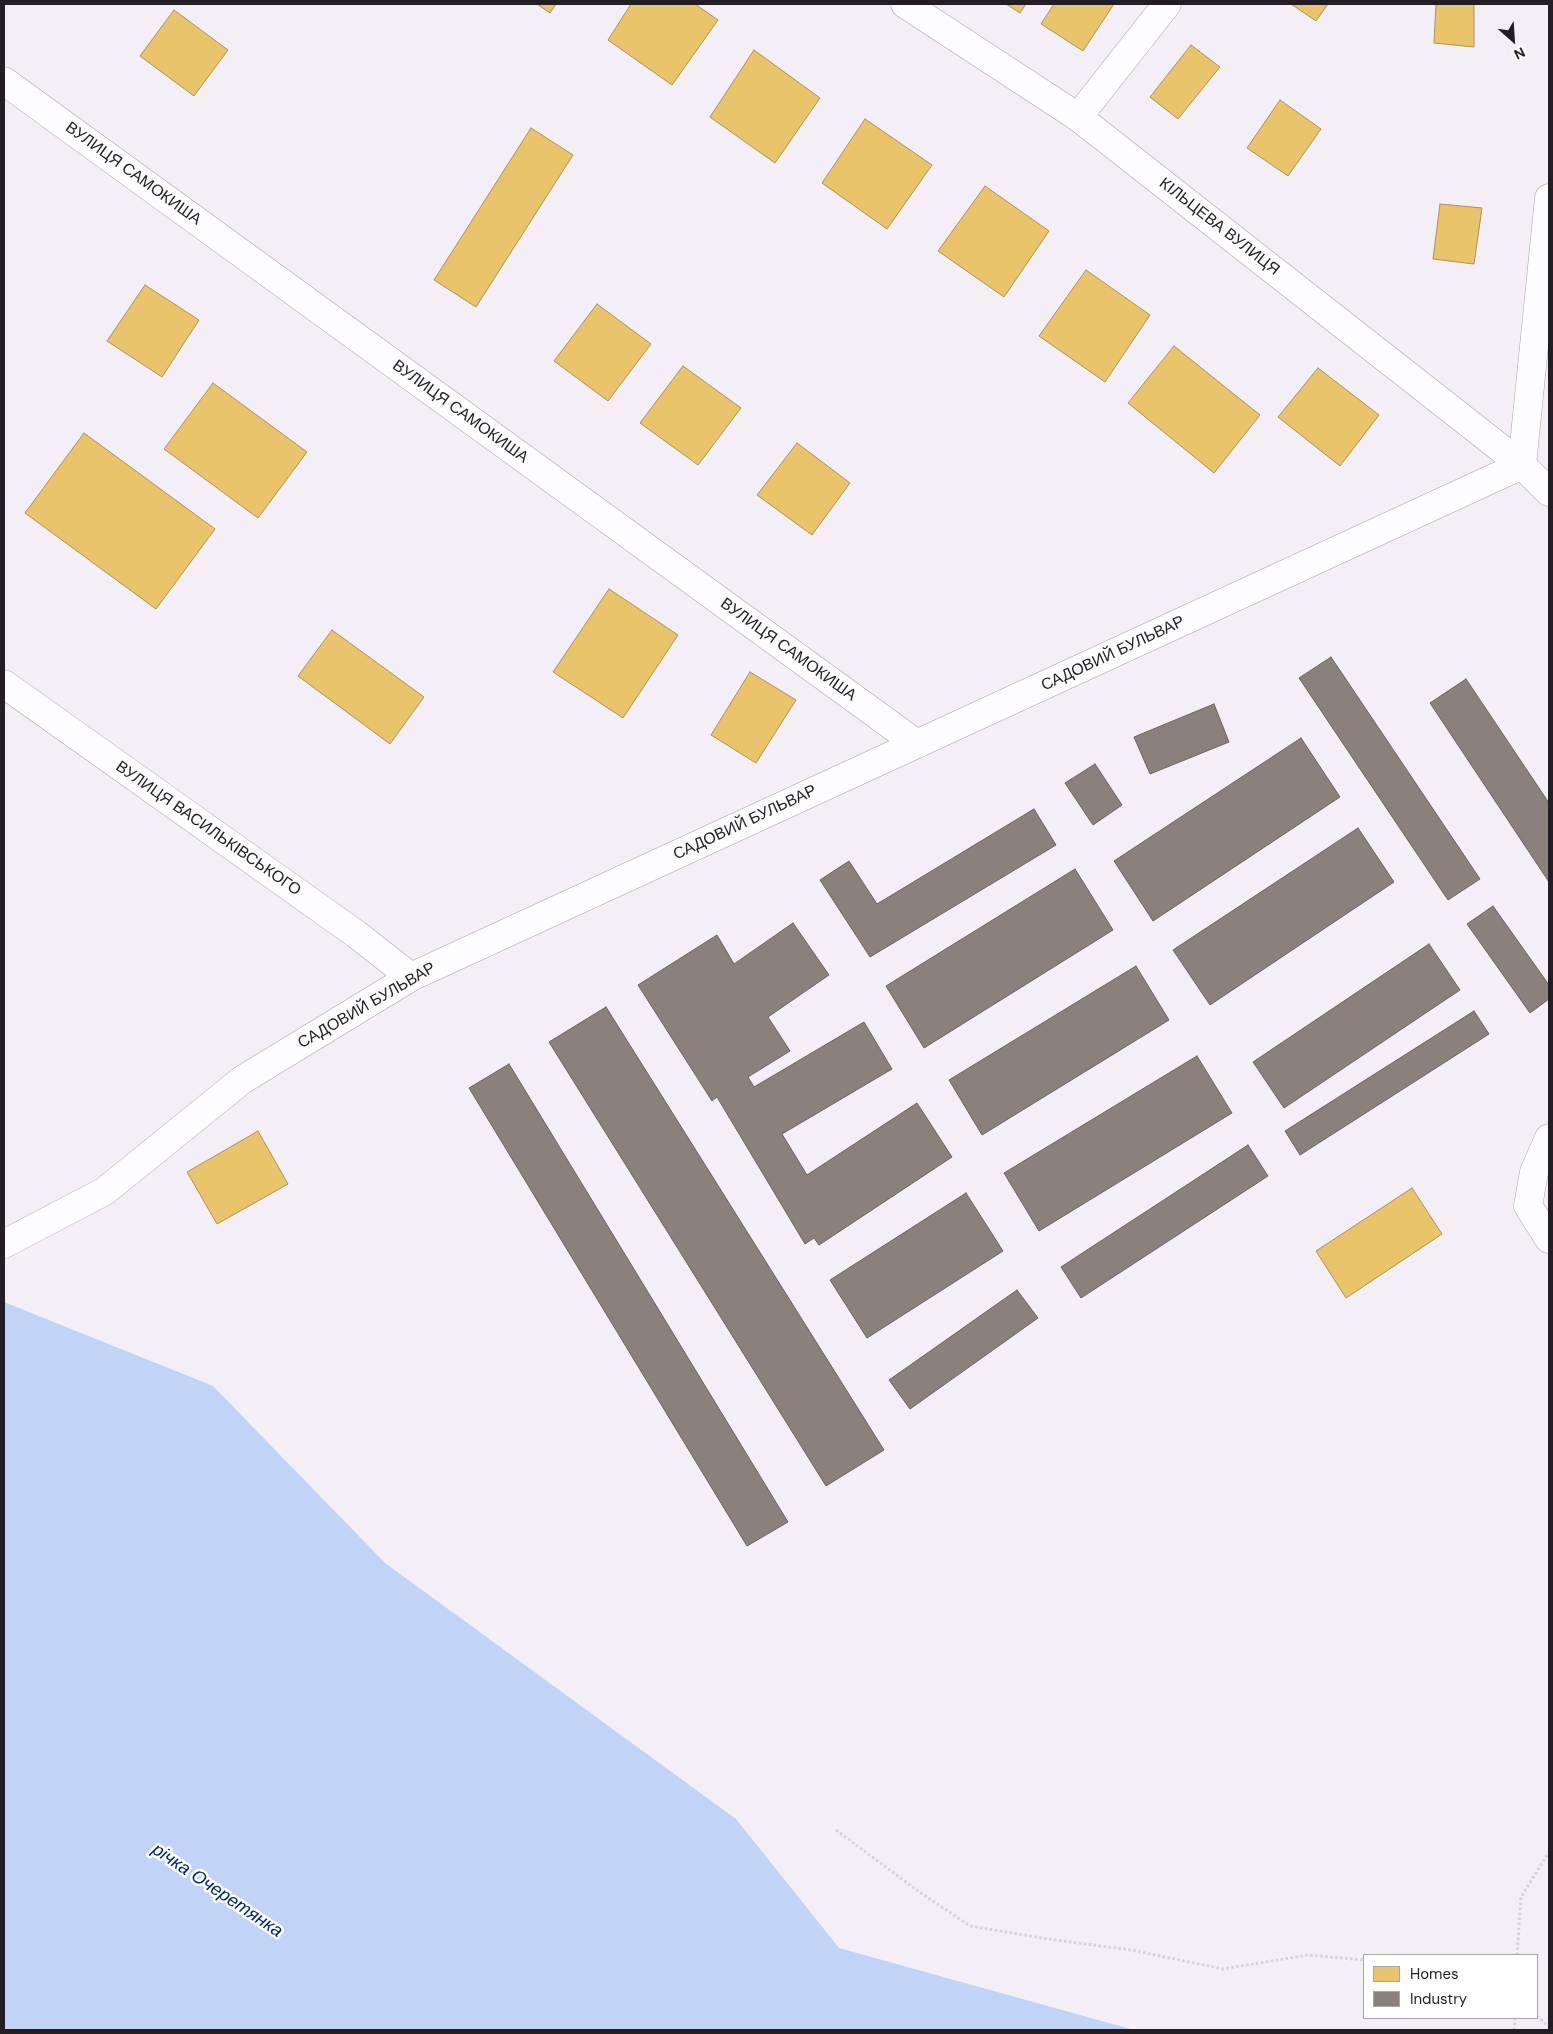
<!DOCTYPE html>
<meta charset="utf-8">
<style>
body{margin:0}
#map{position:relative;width:1553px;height:2034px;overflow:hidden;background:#f4eef6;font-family:"DM Sans",sans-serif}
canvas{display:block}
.frame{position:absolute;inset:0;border:5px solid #221e23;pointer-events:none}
.legend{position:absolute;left:1363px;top:1954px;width:175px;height:65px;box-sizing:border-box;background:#fff;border:1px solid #a7a5a7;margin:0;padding:6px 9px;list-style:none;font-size:15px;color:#221e23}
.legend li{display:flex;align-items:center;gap:10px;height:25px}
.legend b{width:25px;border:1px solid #a7a5a7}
.north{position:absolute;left:1488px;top:15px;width:50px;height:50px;-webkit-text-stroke:4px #fff;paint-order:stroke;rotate:154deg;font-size:14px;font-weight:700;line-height:20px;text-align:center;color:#221e23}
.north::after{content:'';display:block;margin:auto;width:18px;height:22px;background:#221e23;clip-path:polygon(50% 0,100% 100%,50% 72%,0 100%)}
</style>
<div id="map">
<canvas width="1553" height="2034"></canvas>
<div class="frame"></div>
<ul class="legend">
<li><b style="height:14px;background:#e9c46a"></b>Homes</li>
<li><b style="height:14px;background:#8a817c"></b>Industry</li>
</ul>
<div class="north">N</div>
</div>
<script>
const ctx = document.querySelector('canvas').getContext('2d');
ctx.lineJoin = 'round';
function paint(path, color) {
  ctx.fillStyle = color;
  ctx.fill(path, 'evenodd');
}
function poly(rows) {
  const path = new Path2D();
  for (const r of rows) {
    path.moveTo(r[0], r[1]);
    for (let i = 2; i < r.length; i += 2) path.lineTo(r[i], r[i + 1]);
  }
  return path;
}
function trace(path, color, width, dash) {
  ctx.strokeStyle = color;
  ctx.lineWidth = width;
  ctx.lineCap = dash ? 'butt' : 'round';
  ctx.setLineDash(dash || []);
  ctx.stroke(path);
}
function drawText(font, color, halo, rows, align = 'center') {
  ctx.font = font + ' "DM Sans",sans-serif';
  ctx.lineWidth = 5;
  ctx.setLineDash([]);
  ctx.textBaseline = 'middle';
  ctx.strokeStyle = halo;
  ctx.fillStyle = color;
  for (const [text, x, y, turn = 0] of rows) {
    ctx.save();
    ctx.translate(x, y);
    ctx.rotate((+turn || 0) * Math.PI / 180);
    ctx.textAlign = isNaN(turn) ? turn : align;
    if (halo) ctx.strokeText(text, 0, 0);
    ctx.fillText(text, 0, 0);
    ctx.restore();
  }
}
paint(poly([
 [4,1302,213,1386,385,1563,736,1819,839,1948,1134,2030,4,2030]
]), '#c1d3f7');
const homes = poly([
 [537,4,556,4,550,13,537,4],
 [631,4,695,4,718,20,672,85,608,40,631,4],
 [1006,4,1026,4,1020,13,1006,4],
 [1054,4,1114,4,1083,51,1041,24,1054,4],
 [1291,4,1328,4,1316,21,1291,4],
 [1436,4,1474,4,1474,47,1434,43,1436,4],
 [174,10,228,50,194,96,140,56,174,10],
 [1191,45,1220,67,1178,119,1150,97,1191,45],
 [754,50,820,98,775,163,710,117,754,50],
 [1280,100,1321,129,1288,176,1247,148,1280,100],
 [865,119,932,165,887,229,822,183,865,119],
 [531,128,573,155,476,307,434,280,531,128],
 [985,186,1049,231,1004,297,938,251,985,186],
 [1440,204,1482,208,1474,264,1433,259,1440,204],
 [1086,270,1150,315,1105,382,1039,336,1086,270],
 [145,285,199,320,162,377,107,341,145,285],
 [597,304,651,344,608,401,554,361,597,304],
 [1174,346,1260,415,1214,473,1128,403,1174,346],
 [683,366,741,408,698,465,640,423,683,366],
 [1318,368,1379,415,1340,466,1278,417,1318,368],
 [213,383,307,452,258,518,164,449,213,383],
 [84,433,215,529,156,609,25,513,84,433],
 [797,443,850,483,812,535,757,495,797,443],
 [609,589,678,635,623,718,553,672,609,589],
 [332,630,424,697,390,744,298,676,332,630],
 [750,672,796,700,756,763,711,735,750,672],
 [258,1131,288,1184,217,1224,187,1172,258,1131],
 [1412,1188,1442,1234,1346,1298,1316,1251,1412,1188]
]);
paint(homes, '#e9c46a');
trace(homes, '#ad9255', 1);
const industry = poly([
 [1331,657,1480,879,1448,900,1299,678,1331,657],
 [1466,679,1549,803,1549,882,1430,703,1466,679],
 [1214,704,1229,742,1150,774,1134,737,1214,704],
 [1301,738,1340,797,1153,921,1114,861,1301,738],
 [1095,764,1122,805,1093,825,1065,783,1095,764],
 [1034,809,1056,845,870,957,820,880,849,861,877,904,1034,809],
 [1358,828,1394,882,1210,1005,1173,950,1358,828],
 [1075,869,1113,930,924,1048,886,986,1075,869],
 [1493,906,1549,985,1549,999,1530,1013,1467,924,1493,906],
 [793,923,829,975,768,1017,790,1051,748,1077,754,1087,864,1022,892,1069,782,1134,807,1175,917,1103,952,1157,819,1245,814,1238,805,1244,717,1097,712,1101,638,985,717,935,734,964,793,923],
 [1429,944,1460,990,1284,1108,1253,1062,1429,944],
 [1136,966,1169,1020,982,1135,949,1080,1136,966],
 [606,1007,884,1450,826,1486,549,1042,606,1007],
 [1474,1011,1489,1034,1300,1155,1285,1131,1474,1011],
 [1197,1056,1232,1113,1039,1231,1004,1173,1197,1056],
 [509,1064,788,1522,747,1546,469,1088,509,1064],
 [1248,1145,1268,1176,1081,1298,1061,1267,1248,1145],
 [966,1193,1003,1251,867,1338,830,1280,966,1193],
 [1017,1290,1038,1318,910,1409,889,1380,1017,1290]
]);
paint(industry, '#8a817c');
trace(industry, '#6b6361', 1);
const minor = poly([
 [905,4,1078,117,1522,465,1549,492],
 [4,81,917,744],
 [1078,117,1167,4],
 [1522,465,1549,198],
 [4,684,356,934,411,977],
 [1549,1138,1534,1172,1528,1206,1549,1239],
 [4,1244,105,1191,242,1080,411,977,1522,465]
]);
trace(minor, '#a8a4aa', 29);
trace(poly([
 [836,1830,918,1891,970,1926,1048,1939,1131,1950,1223,1969,1308,1955,1364,1960],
 [1517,1955,1521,1897,1549,1852],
 [1537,2016,1549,2027],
 [1514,2030,1515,2018]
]), '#d6d4d7', 3, [2.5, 2.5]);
trace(minor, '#fdfcfe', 28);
drawText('16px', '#221e23', '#fff', [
 ["ВУЛИЦЯ САМОКИША",133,174,36],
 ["КІЛЬЦЕВА ВУЛИЦЯ",1219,227,38],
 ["ВУЛИЦЯ САМОКИША",460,412,36],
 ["ВУЛИЦЯ САМОКИША",788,650,36],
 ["САДОВИЙ БУЛЬВАР",1113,654,-25],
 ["САДОВИЙ БУЛЬВАР",745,823,-25],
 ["ВУЛИЦЯ ВАСИЛЬКІВСЬКОГО",208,829,35],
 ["САДОВИЙ БУЛЬВАР",367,1006,-30]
]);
drawText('italic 18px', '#002769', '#fff', [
 ["річка Очеретянка",217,1891,34]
]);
</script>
